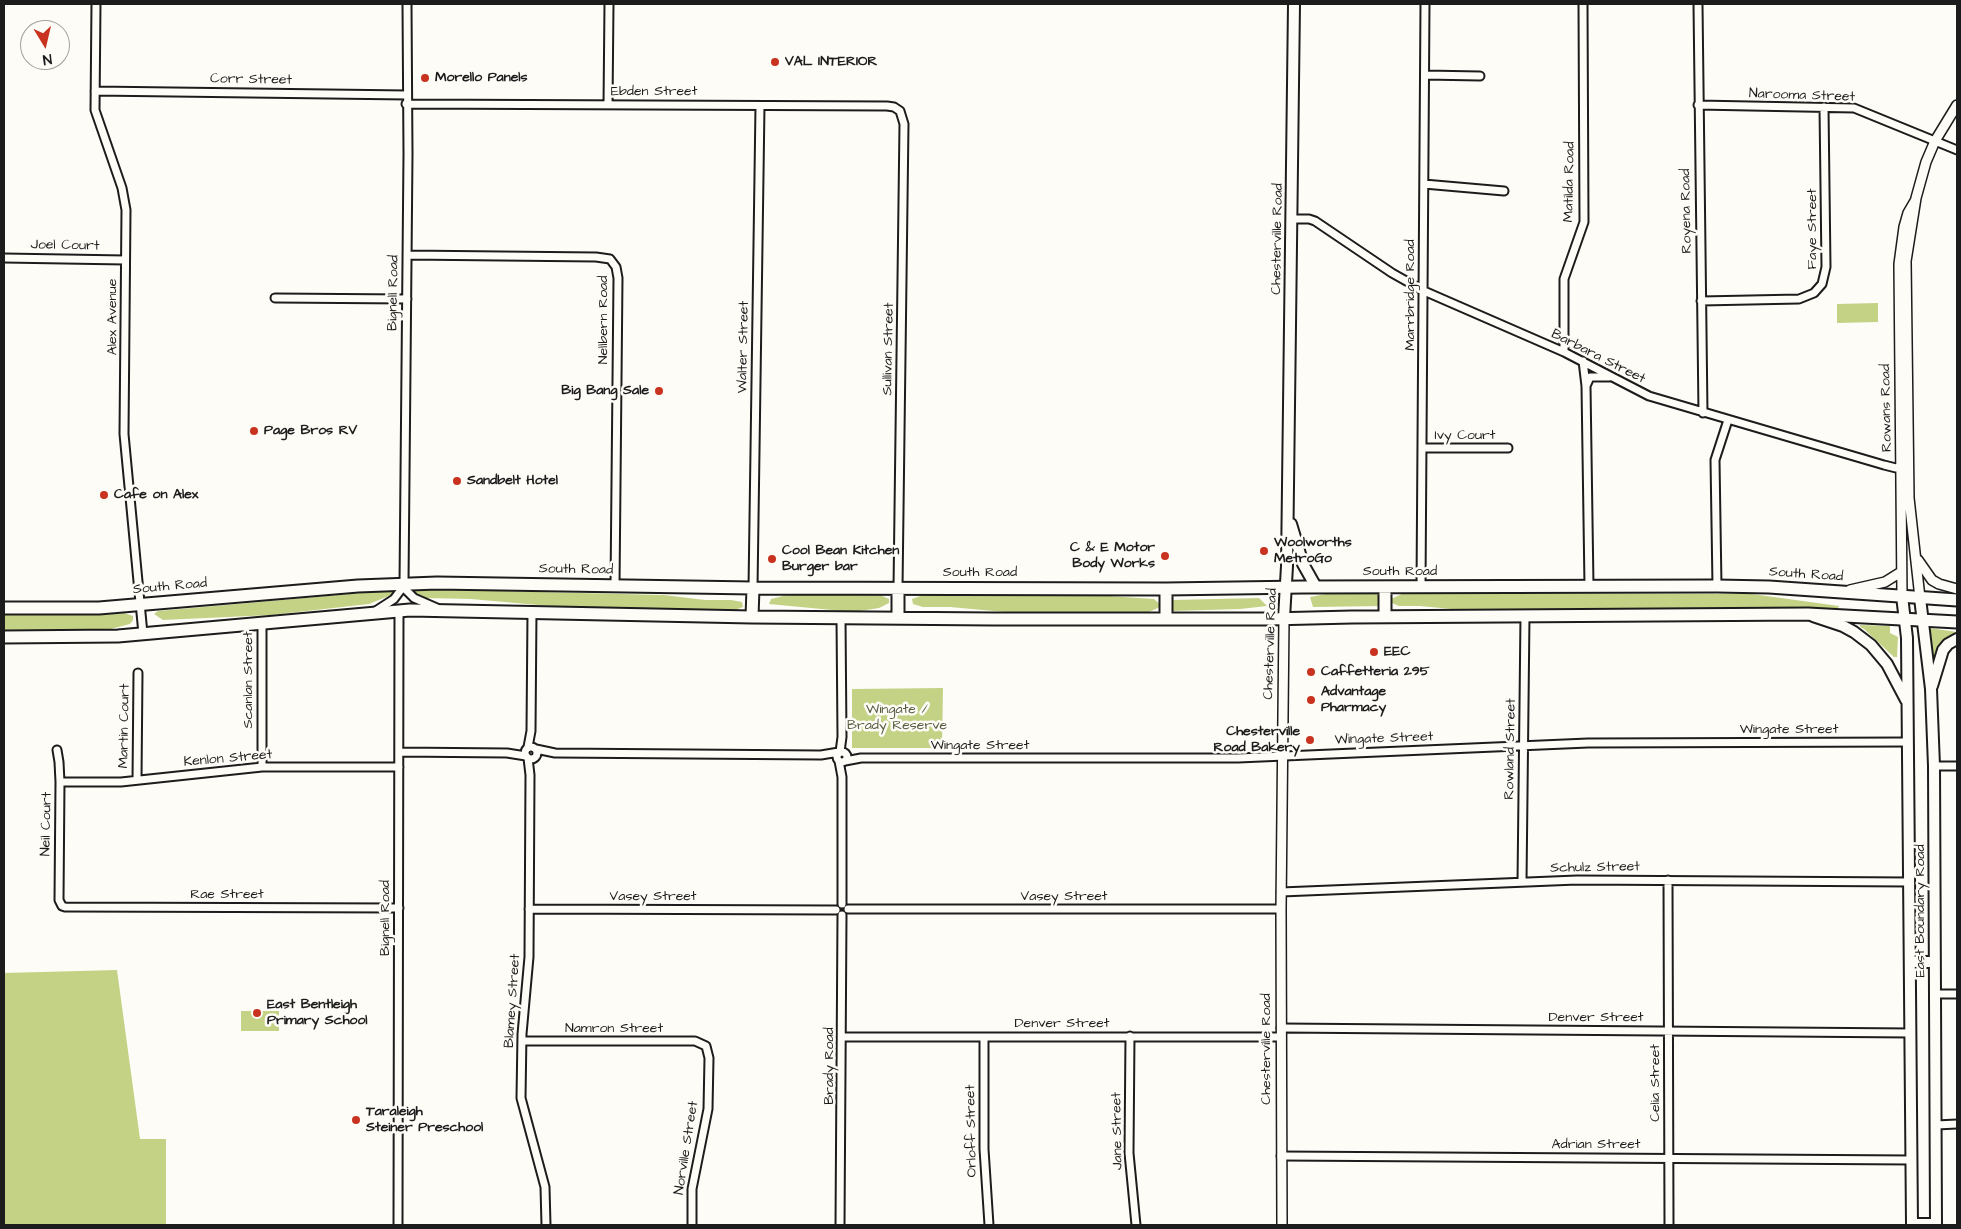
<!DOCTYPE html>
<style>
body{margin:0}
#map{position:relative;width:1961px;height:1229px;overflow:hidden;background:#fdfcf7;font-family:"Architects Daughter",sans-serif}
canvas{display:block}
.frame{position:absolute;inset:0;border:5px solid #1c1c1c;pointer-events:none}
.north{position:absolute;left:20px;top:20px;width:50px;height:50px;box-sizing:border-box;background:#fdfcf7;border:1px solid #a3a29f;border-radius:50%;rotate:171deg;font-size:14px;font-weight:700;line-height:20px;text-align:center;color:#1c1c1c}
.north::after{content:'';display:block;margin:auto;width:18px;height:22px;background:#c8321e;clip-path:polygon(50% 0,100% 100%,50% 72%,0 100%)}
</style>
<div id="map">
<canvas width="1961" height="1229"></canvas>
<div class="frame"></div>
<div class="north">N</div>
</div>
<script>
const ctx = document.querySelector('canvas').getContext('2d');
ctx.lineJoin = 'round';
function paint(path, color) {
  ctx.fillStyle = color;
  ctx.fill(path, 'evenodd');
}
function poly(rows) {
  const path = new Path2D();
  for (const r of rows) {
    if (r.length === 3) {
      path.moveTo(r[0] + r[2], r[1]);
      path.arc(r[0], r[1], r[2], 0, 2 * Math.PI);
      continue;
    }
    path.moveTo(r[0], r[1]);
    for (let i = 2; i < r.length; i += 2) path.lineTo(r[i], r[i + 1]);
  }
  return path;
}
function trace(path, color, width, dash) {
  ctx.strokeStyle = color;
  ctx.lineWidth = width;
  ctx.lineCap = dash ? 'butt' : 'round';
  ctx.setLineDash(dash || []);
  ctx.stroke(path);
}
function drawText(font, color, halo, rows, align = 'center') {
  ctx.font = font + ' "Architects Daughter",sans-serif';
  ctx.lineWidth = 5;
  ctx.setLineDash([]);
  ctx.textBaseline = 'middle';
  ctx.strokeStyle = halo;
  ctx.fillStyle = color;
  for (const [text, x, y, turn = 0] of rows) {
    ctx.save();
    ctx.translate(x, y);
    ctx.rotate((+turn || 0) * Math.PI / 180);
    ctx.textAlign = isNaN(turn) ? turn : align;
    if (halo) ctx.strokeText(text, 0, 0);
    ctx.fillText(text, 0, 0);
    ctx.restore();
  }
}
paint(poly([
 [1878,303,1878,322,1837,323,1837,304],
 [413,589,664,595,705,600,731,600,742,602,743,607,735,610,572,608,471,599,425,598,419,597],
 [395,590,391,595,369,604,271,615,163,620,154,614,158,611],
 [1326,594,1382,594,1382,606,1313,607,1310,597],
 [1402,594,1752,594,1839,606,1838,609,1749,608,1462,610,1420,606,1399,606,1392,603,1391,599],
 [787,595,880,595,889,599,889,603,879,608,853,612,769,604,771,599],
 [923,595,1093,595,1154,599,1162,606,1149,612,1005,612,950,607,923,607,913,604,912,599],
 [1259,598,1267,606,1240,609,1172,611,1171,602,1173,600],
 [124,613,133,616,133,620,130,624,107,630,4,630,4,615,99,615],
 [1860,625,1890,626,1890,633,1898,637,1897,657,1894,657,1864,629,1860,627],
 [1929,628,1957,632,1957,634,1951,638,1935,660,1932,660],
 [943,688,942,748,852,748,852,689],
 [117,970,140,1139,166,1139,166,1225,4,1225,4,973],
 [241,1011,279,1011,279,1031,241,1031]
]), '#c4d286');
const minor = poly([
 [96,4,95,110,122,188,126,210,124,434,143,634],
 [1698,4,1703,413],
 [1425,75,1480,76],
 [95,91,407,95],
 [406,104,887,106,894,107,900,111,904,124,898,588],
 [608,105,609,4],
 [1698,105,1854,108,1957,150],
 [1424,184,1504,191],
 [1292,219,1309,219,1315,221,1392,273,1424,291,1564,352,1649,396,1884,465,1896,468,1903,465],
 [407,255,596,257,610,259,616,267,618,278,615,586],
 [4,258,125,260],
 [275,298,407,299],
 [1701,301,1799,299,1814,293,1822,284,1826,267,1824,107],
 [1564,352,1564,279,1584,222,1583,4],
 [1583,361,1586,386,1589,586],
 [1586,386,1590,377,1609,377],
 [1422,448,1508,448],
 [404,583,408,154,407,4],
 [1717,586,1715,460,1728,420],
 [1421,587,1425,4],
 [753,588,760,106],
 [374,612,394,599,403,587,414,598,437,608],
 [262,623,262,767],
 [528,747,531,731,532,612],
 [531,753,6],
 [536,749,555,753,821,755,839,752],
 [57,750,59,762,60,782,59,900,62,906,65,907,399,908],
 [842,757,5],
 [399,752,507,753,526,756],
 [840,752,842,737,841,618],
 [528,758,530,775,529,957,522,1034,521,1098,545,1187,546,1225],
 [839,761,842,777,842,904],
 [845,761,861,758,1238,758,1588,743,1908,742],
 [1934,766,1957,766],
 [137,780,138,673],
 [60,782,121,782,262,767,399,767],
 [1668,880,1669,1225],
 [1522,882,1525,616],
 [1281,892,1577,880,1910,882],
 [529,909,836,910],
 [848,909,1281,909],
 [1935,994,1957,994],
 [1281,1028,1911,1033],
 [1130,1036,1129,1153,1136,1225],
 [842,1037,1281,1037],
 [984,1037,984,1149,989,1225],
 [522,1041,695,1041,706,1046,709,1058,708,1109,692,1189,692,1225],
 [1936,1125,1957,1124],
 [1281,1156,1911,1160],
 [398,1225,399,610],
 [840,1225,842,915]
]);
const tertiary = poly([
 [1918,560,1932,580,1939,584,1957,589],
 [1850,590,1885,582,1901,572],
 [1902,596,1899,264,1904,227,1908,213,1915,201],
 [1920,598,1909,498,1906,261,1916,198,1926,162,1935,141,1957,105],
 [1282,1225,1281,909,1284,618]
]);
const secondary = poly([
 [1291,524,1303,564,1316,587],
 [1902,596,1907,638,1912,1225],
 [1920,598,1931,689,1934,766,1936,1225],
 [1813,616,1843,626,1854,632,1871,645,1887,664,1906,700],
 [1284,618,1287,566,1294,4],
 [1932,686,1943,650,1948,644,1957,639],
 [1910,962,1935,962],
 [1912,1224,1936,1224]
]);
const trunk = poly([
 [1385,587,1385,617],
 [1166,589,1166,619],
 [4,608,99,608,358,586,437,583,753,588,1166,589,1303,587,1717,586,1769,587,1957,600],
 [752,617,753,588],
 [898,618,898,588],
 [4,637,118,636,410,610,752,617,994,619,1270,619,1352,617,1808,614,1957,622]
]);
trace(minor, '#1c1c1c', 11);
trace(tertiary, '#1c1c1c', 12);
trace(secondary, '#1c1c1c', 14);
trace(trunk, '#1c1c1c', 15);
trace(minor, '#fdfcf7', 7);
trace(tertiary, '#fdfcf7', 9);
trace(secondary, '#fdfcf7', 10);
trace(trunk, '#fdfcf7', 11);
for (const [x, y, r, color] of [
 [775,62,5,"#c8321e"],
 [425,78,5,"#c8321e"],
 [659,391,5,"#c8321e"],
 [254,431,5,"#c8321e"],
 [457,481,5,"#c8321e"],
 [104,495,5,"#c8321e"],
 [1264,551,5,"#c8321e"],
 [1165,556,5,"#c8321e"],
 [772,559,5,"#c8321e"],
 [1374,652,5,"#c8321e"],
 [1311,672,5,"#c8321e"],
 [1311,700,5,"#c8321e"],
 [1310,740,5,"#c8321e"],
 [257,1013,5,"#c8321e"],
 [356,1120,5,"#c8321e"]
]) {
  const dot = new Path2D();
  dot.arc(x, y, r, 0, 2 * Math.PI);
  ctx.fillStyle = color;
  ctx.fill(dot);
  trace(dot, '#fdfcf7', 2);
}
drawText('bold 14px', '#1c1c1c', '#fdfcf7', [
 ["VAL INTERIOR",785,62],
 ["Morello Panels",435,78],
 ["Big Bang Sale",649,391,"right"],
 ["Page Bros RV",264,431],
 ["Sandbelt Hotel",467,481],
 ["Cafe on Alex",114,495],
 ["Woolworths",1274,543],
 ["MetroGo",1274,559],
 ["C & E Motor",1155,548,"right"],
 ["Body Works",1155,564,"right"],
 ["Cool Bean Kitchen",782,551],
 ["Burger bar",782,567],
 ["EEC",1384,652],
 ["Caffetteria 295",1321,672],
 ["Advantage",1321,692],
 ["Pharmacy",1321,708],
 ["Chesterville",1300,732,"right"],
 ["Road Bakery",1300,748,"right"],
 ["East Bentleigh",267,1005],
 ["Primary School",267,1021],
 ["Taraleigh",366,1112],
 ["Steiner Preschool",366,1128]
], 'left');
drawText('14px', '#1c1c1c', '#fdfcf7', [
 ["Corr Street",251,80,1],
 ["Ebden Street",654,92],
 ["Narooma Street",1802,96,2],
 ["Matilda Road",1570,182,-89],
 ["Royena Road",1687,211,-91],
 ["Faye Street",1813,229,-90],
 ["Chesterville Road",1278,239,-89],
 ["Joel Court",65,246,1],
 ["Bignell Road",394,293,-89],
 ["Marrbridge Road",1411,295,-90],
 ["Alex Avenue",113,317,-90],
 ["Nellbern Road",604,320,-90],
 ["Walter Street",744,347,-89],
 ["Sullivan Street",889,349,-89],
 ["Barbara Street",1598,357,27],
 ["Rowans Road",1887,408,-91],
 ["Ivy Court",1465,436],
 ["South Road",576,570,1],
 ["South Road",1400,572],
 ["South Road",980,573],
 ["South Road",1806,575,4],
 ["South Road",170,587,-5],
 ["Chesterville Road",1271,644,-88],
 ["Scanlan Street",249,680,-90],
 ["Martin Court",125,726,-89],
 ["Wingate Street",1789,730],
 ["Wingate Street",1384,739,-2],
 ["Wingate Street",980,746],
 ["Rowland Street",1511,749,-89],
 ["Kenlon Street",228,759,-5],
 ["Neil Court",47,824,-89],
 ["Schulz Street",1595,868,-1],
 ["Rae Street",227,895],
 ["Vasey Street",653,897],
 ["Vasey Street",1064,897],
 ["East Boundary Road",1921,911,-90],
 ["Bignell Road",386,918,-90],
 ["Blamey Street",513,1001,-86],
 ["Denver Street",1596,1018],
 ["Denver Street",1062,1024],
 ["Namron Street",614,1029],
 ["Chesterville Road",1267,1049,-90],
 ["Brady Road",830,1066,-90],
 ["Celia Street",1656,1083,-90],
 ["Orloff Street",972,1131,-91],
 ["Jane Street",1118,1131,-91],
 ["Adrian Street",1596,1145],
 ["Norville Street",687,1148,-81]
]);
drawText('14px', '#575c41', '#fdfcf7', [
 ["Wingate /",897,710],
 ["Brady Reserve",897,726]
]);
</script>
